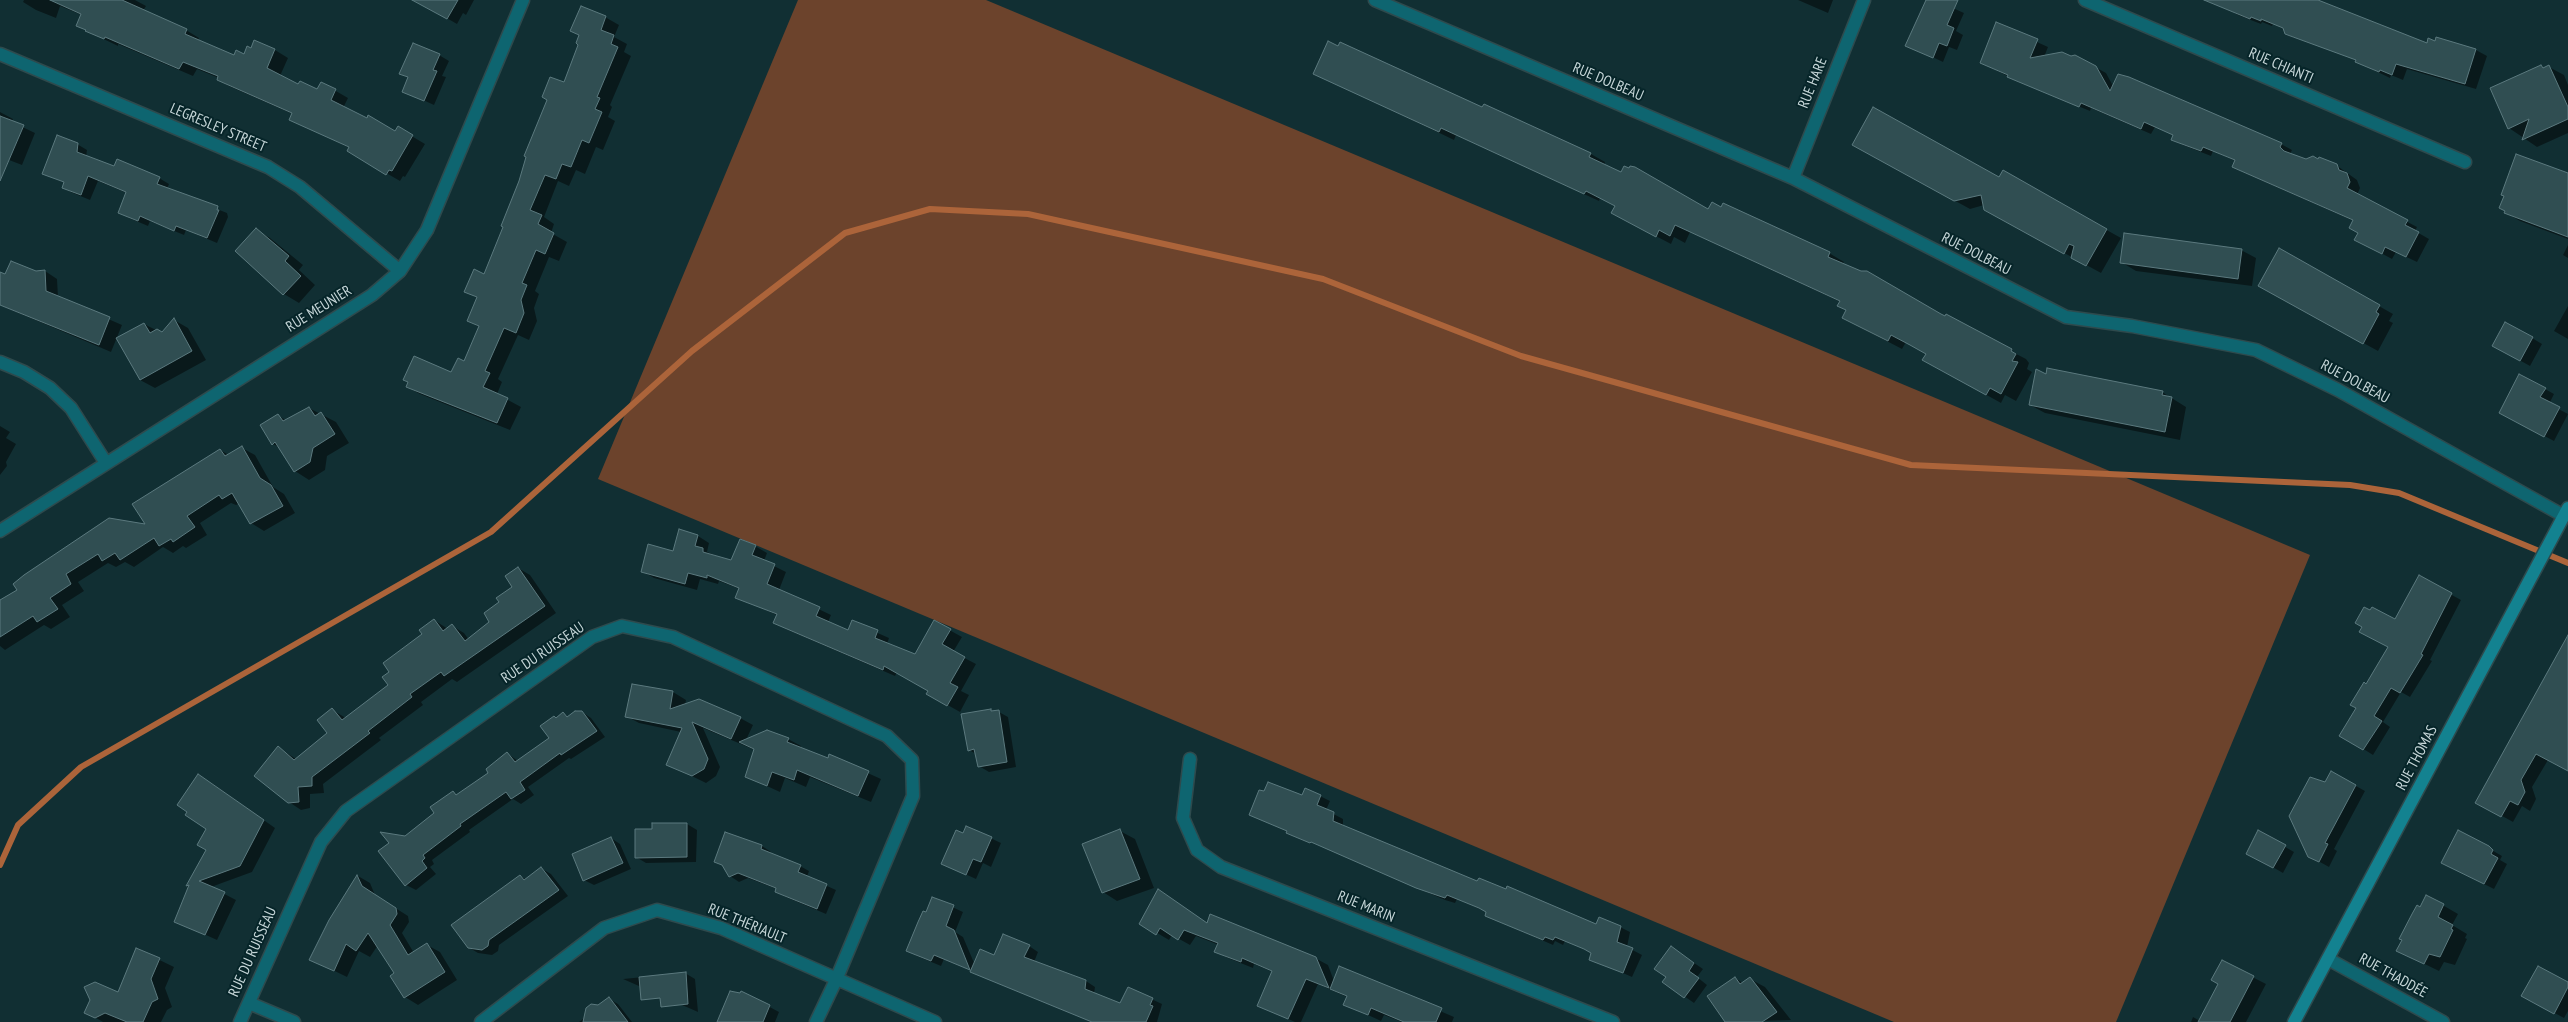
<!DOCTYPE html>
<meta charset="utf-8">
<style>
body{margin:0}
canvas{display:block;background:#112f33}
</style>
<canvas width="2568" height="1022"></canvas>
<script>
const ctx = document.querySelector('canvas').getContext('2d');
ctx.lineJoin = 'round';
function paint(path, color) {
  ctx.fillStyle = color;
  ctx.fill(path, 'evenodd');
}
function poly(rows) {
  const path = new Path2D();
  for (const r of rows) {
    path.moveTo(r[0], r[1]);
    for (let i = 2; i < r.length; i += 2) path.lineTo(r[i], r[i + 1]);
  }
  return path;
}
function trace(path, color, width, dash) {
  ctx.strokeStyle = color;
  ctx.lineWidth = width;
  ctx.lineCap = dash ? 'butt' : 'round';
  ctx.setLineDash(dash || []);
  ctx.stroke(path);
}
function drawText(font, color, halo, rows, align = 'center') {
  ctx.font = font + ' "PT Sans Narrow",sans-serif';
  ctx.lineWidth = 4;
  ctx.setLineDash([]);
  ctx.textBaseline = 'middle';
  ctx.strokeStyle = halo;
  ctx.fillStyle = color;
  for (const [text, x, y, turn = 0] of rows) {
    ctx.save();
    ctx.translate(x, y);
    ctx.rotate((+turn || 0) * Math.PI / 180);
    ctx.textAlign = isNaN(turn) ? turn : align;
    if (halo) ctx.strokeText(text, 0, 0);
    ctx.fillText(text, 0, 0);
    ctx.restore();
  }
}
paint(poly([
 [798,0,986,0,2310,555,2116,1022,1894,1022,598,479]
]), '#6c432c');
paint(poly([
 [24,0,135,0,146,6,143,11,186,30,199,38,198,41,235,56,275,50,288,58,280,76,299,86,318,91,322,83,348,98,343,108,395,132,398,128,425,144,405,177,403,176,400,181,348,151,350,148,291,119,293,114,231,87,218,80,219,78,197,69,193,76,118,44,118,46,87,31,82,15,60,6,56,18,36,10,23,2],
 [424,0,474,0,466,15,463,13,457,24,422,4],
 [1798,0,1833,0,1828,13],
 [1929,0,1935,0,1964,13,1956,31,1963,35,1957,50,1949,47,1943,62,1907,45],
 [2214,0,2315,0,2427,44,2436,42,2437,39,2476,50,2487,56,2476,89,2407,69,2403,80,2391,75,2390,78,2357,62,2362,61,2294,36,2294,38,2286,33,2284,29,2273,24,2272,26,2262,22,2261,24,2238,15],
 [605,17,619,25,614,37,627,44,624,52,631,56,610,105,612,107,608,117,615,121,603,150,596,147,585,174,576,170,569,186,558,181,544,217,554,224,551,233,567,242,559,261,549,257,535,291,539,294,534,308,537,321,529,340,518,335,498,379,502,382,497,394,521,407,510,430,420,394,407,387,452,374,464,362,479,327,468,320,477,298,466,291,485,275,564,84,580,44,580,36,571,31],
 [1997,24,2048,47,2044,57,2075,56,2106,73,2113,86,2129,78,2281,144,2292,150,2290,154,2306,161,2336,165,2357,180,2360,188,2357,195,2417,227,2415,231,2429,239,2417,262,2396,252,2392,259,2366,245,2354,221,2243,172,2233,166,2236,161,2213,151,2211,156,2183,145,2172,139,2174,135,2155,127,2151,134,2091,108,2090,111,2019,82,1992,68,1982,62],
 [439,55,449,61,442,76,446,77,434,105,403,91,409,78,401,73],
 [2541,66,2545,69,2549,67,2564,75,2568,85,2568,133,2537,147,2509,128],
 [1315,73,1483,109,1485,105,1591,154,1605,162,1604,166,1709,211,1829,253,1844,262,1842,264,2026,359,2029,363,2027,369,2032,372,2016,401,2005,395,2001,403,1938,368,1927,353,1906,342,1902,349,1858,326,1841,302,1690,232,1685,243,1674,237,1671,244,1627,221,1616,206,1600,198,1599,201,1456,135,1454,140],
 [0,112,13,119,12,122,35,133,22,165,9,160,6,168,0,165],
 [77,144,87,150,86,157,115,168,117,161,159,178,169,184,167,189,227,213,228,217,217,243,186,230,184,235,150,221,148,226,129,218,120,212,127,193,98,181,90,200,73,193,63,188,65,183,43,173],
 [1868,153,1999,179,2003,172,2121,238,2101,273,2000,218,1984,205,1970,209],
 [2568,175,2568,239,2520,221,2506,213],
 [256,230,270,238,303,265,299,270,315,285,299,303,284,294,237,250],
 [2568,245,2568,258,2563,255],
 [2241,250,2256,258,2252,286,2136,271,2121,262],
 [2280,250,2393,314,2389,321,2393,323,2378,351,2274,294],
 [45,271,57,279,58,297,122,325,111,352,0,305,0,273,6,275],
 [2568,306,2568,339,2554,331],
 [174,320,188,328,206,360,155,388,140,380,144,324,162,333],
 [2532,338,2542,344,2530,366,2503,351],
 [2545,389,2554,394,2549,404,2568,414,2554,441,2510,418],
 [2162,392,2186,407,2180,440,2045,413,2030,405],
 [309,408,336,422,349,443,327,456,325,470,309,480,295,471,280,448,273,444,278,416,286,420],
 [0,426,10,432,6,438,16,444,6,462,7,466,0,475],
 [242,448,255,455,273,487,284,494,295,513,264,531,251,523,240,503,236,505,231,503,200,523,207,535,186,548,183,546,173,553,163,547,134,567,125,562,116,567,108,563,78,582,84,591,62,605,70,617,51,629,44,625,5,650,0,646,0,602,147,526,220,450,229,455],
 [698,536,709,543,707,552,732,562,755,546,767,553,764,561,786,572,779,590,831,615,828,622,849,631,853,622,889,638,887,644,916,656,935,622,962,637,953,652,976,664,961,691,969,695,960,712,928,694,929,691,897,672,895,676,786,629,774,622,777,615,737,597,740,589,719,581,718,584,700,579,697,590,654,578,642,571],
 [518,568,530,575,556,613,457,682,452,679,421,702,423,705,379,738,381,740,323,784,324,793,310,794,310,808,301,810,289,802,279,748,296,759,329,734,332,710,346,718,390,685,391,672,434,620,448,629,452,626,464,633,469,640,491,622,501,603,514,587],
 [2419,577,2461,600,2430,660,2432,661,2410,697,2401,692,2383,722,2390,727,2373,755,2341,735,2390,647,2395,621],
 [2568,648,2568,770,2548,760,2532,787,2536,799,2530,811,2522,806,2513,822,2477,802],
 [633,686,673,692,686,700,685,705,740,718,753,725,746,740,788,739,801,746,800,748,829,759,830,756,881,779,871,802,810,777,806,787,785,778,780,792,747,777,755,750,703,728,720,767,716,776,706,783,667,764,681,732,639,723,626,716],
 [582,712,591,718,605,737,571,759,569,758,528,787,534,795,521,804,513,799,469,830,470,832,432,860,434,864,430,867,436,874,416,890,406,885,405,838,436,813,453,792,458,796,490,773,508,754,518,761,550,738,557,719,563,714,569,717],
 [999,712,1008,717,1016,767,989,772,979,766,976,754,969,750],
 [210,782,275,828,252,872,211,887,236,900,217,940,175,921,189,887,187,886,207,850],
 [2326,784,2356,786,2365,791,2334,849,2337,851,2329,867,2309,856],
 [1320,796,1330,801,1326,810,1343,819,1343,826,1478,882,1596,925,1620,927,1630,932,1627,947,1642,955,1632,977,1591,959,1591,952,1565,941,1563,945,1555,941,1553,945,1496,920,1488,912,1457,899,1455,903,1445,900,1251,815,1303,797],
 [653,824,687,824,697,830,696,862,646,863,636,857,653,830],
 [967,827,1001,843,991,867,983,863,976,879,943,864],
 [1120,831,1135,839,1154,888,1117,901,1103,892],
 [2459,831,2502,856,2500,860,2507,864,2494,889,2452,868],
 [2259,832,2294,852,2283,873,2248,853],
 [725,833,762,846,771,852,770,854,800,866,809,871,807,877,836,890,826,914,786,897,776,892,777,889,748,878,739,882,730,876,724,866,715,861],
 [611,838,620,844,631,869,594,885,584,880],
 [542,869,551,874,568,896,499,945,498,951,492,955,478,953,468,947,520,876,527,880],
 [358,876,370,883,375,895,408,916,409,922,402,933,414,953,427,945,440,952,457,980,418,1005,405,997,391,976,395,974,378,945,370,957,359,951,347,977,310,959,330,921],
 [2427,896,2458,914,2452,925,2467,934,2465,938,2467,939,2455,965,2444,962,2439,971,2398,951],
 [933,898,963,912,955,932,963,937,975,965,1029,946,1038,952,1034,962,1086,981,1095,987,1094,994,1121,1005,1128,988,1162,1004,1157,1022,1093,1022,944,959,941,966,917,956,908,951],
 [1140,923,1208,924,1315,958,1328,965,1334,981,1340,968,1454,1017,1452,1022,1402,1022,1384,1015,1381,1021,1344,1004,1347,997,1318,984,1301,1022,1295,1022,1259,1006,1273,972,1254,964,1253,968,1228,958,1216,952,1219,945,1196,936,1190,945,1172,935,1169,940],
 [137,949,174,967,165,988,172,1007,167,1010,161,1022,103,1022,86,1012,118,994],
 [1681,954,1703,969,1697,977,1707,985,1694,1003,1664,982],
 [2223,962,2266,984,2246,1022,2191,1022,2193,1017,2200,1021,2220,984],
 [685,973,695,979,698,1012,623,979],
 [1735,978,1743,983,1750,979,1765,987,1791,1020,1728,1022],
 [2568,983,2568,1011,2564,1018,2532,1001],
 [742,992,779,1012,775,1022,724,1022],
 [609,999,618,1004,632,1022,579,1022]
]), '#0007');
trace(poly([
 [0,865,18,825,81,767,491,532,692,351,845,233,930,209,1028,214,1323,279,1521,356,1911,465,2350,485,2399,493,2568,563]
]), '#ac643a', 6);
const building = poly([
 [50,0,122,0,187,29,185,34,234,55,236,50,244,54,247,46,251,48,254,40,275,49,267,68,298,84,300,81,317,89,321,82,336,89,331,100,367,118,368,115,395,131,398,126,413,135,392,171,389,170,386,175,347,151,349,147,289,120,292,113,217,80,218,76,183,62,179,69,105,37,104,39,85,31,86,30,76,26,81,14,50,0],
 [412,0,458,0,447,19,412,0],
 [1926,0,1958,0,1947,25,1954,28,1947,46,1939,43,1933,58,1905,46,1926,0],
 [2204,0,2318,0,2427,43,2428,38,2435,41,2436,37,2476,49,2465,84,2396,64,2392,75,2380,70,2379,72,2355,62,2356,60,2285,34,2283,28,2261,19,2261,21,2251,17,2250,19,2204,0],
 [581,6,606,16,601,30,614,35,611,44,618,47,597,97,600,98,595,109,602,112,589,143,582,140,571,167,562,164,556,179,545,175,530,210,542,215,538,224,554,233,545,254,536,250,522,283,527,285,521,300,524,313,516,333,504,328,485,371,490,373,483,387,508,398,497,423,406,387,408,382,403,380,414,356,451,372,458,358,464,361,479,326,467,321,477,297,464,292,474,269,484,274,503,227,501,226,519,181,526,157,524,156,547,100,542,97,550,77,564,82,578,45,576,43,579,35,570,31,581,6],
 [1996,22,2038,39,2030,58,2062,52,2071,56,2075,55,2096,66,2110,91,2118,74,2129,77,2282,143,2280,147,2284,151,2306,159,2313,156,2318,159,2319,157,2337,164,2339,170,2347,173,2350,182,2347,188,2408,220,2405,225,2419,232,2406,257,2385,247,2382,254,2354,240,2358,233,2349,228,2353,220,2232,167,2235,160,2203,147,2201,151,2171,140,2173,135,2144,122,2141,129,2081,103,2079,107,2007,77,2008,75,1980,63,1996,22],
 [1328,41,1338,46,1340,42,1482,107,1484,104,1591,153,1589,157,1621,172,1624,166,1629,168,1630,166,1635,167,1708,209,1712,202,1721,207,1723,203,1830,252,1828,257,1861,271,1867,271,1941,314,1945,316,1946,314,2012,349,2011,351,2016,354,2012,361,2018,362,2001,394,1990,388,1986,395,1922,360,1926,354,1910,345,1891,335,1888,341,1842,318,1846,310,1837,306,1840,301,1675,225,1670,236,1659,230,1656,237,1611,213,1615,206,1586,191,1584,194,1441,128,1439,132,1313,74,1328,41],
 [413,43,440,54,433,70,437,71,424,101,402,92,408,77,399,74,413,43],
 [2541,65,2543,68,2549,65,2568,107,2568,119,2522,140,2529,119,2508,129,2490,88,2541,65],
 [1873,107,1999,177,2003,170,2107,229,2086,266,2071,258,2074,246,2069,244,2064,254,1984,210,1981,195,1954,201,1852,145,1873,107],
 [0,116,24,125,0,181,0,116],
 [57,135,78,143,77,152,114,166,117,159,160,177,157,184,218,206,217,210,219,210,207,238,176,226,174,231,140,216,138,221,118,213,126,192,88,176,81,195,62,188,64,182,42,174,57,135],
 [2516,154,2568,173,2568,237,2504,213,2505,211,2499,208,2504,196,2501,195,2516,154],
 [256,228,289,256,285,261,301,276,283,295,235,251,256,228],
 [2124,233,2242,249,2238,279,2120,263,2124,233],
 [2279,248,2380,305,2376,312,2379,314,2363,344,2258,286,2279,248],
 [11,261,36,271,45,270,46,291,110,317,99,345,0,305,0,272,5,274,11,261],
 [174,318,192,351,140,380,116,338,144,323,150,333,157,329,162,332,174,318],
 [2505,322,2533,337,2520,361,2492,346,2505,322],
 [2047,368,2163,391,2162,395,2172,397,2165,432,2029,405,2036,369,2046,374,2047,368],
 [2519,374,2546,388,2540,397,2560,407,2544,437,2499,413,2519,374],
 [309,407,315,416,321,412,335,434,313,448,310,462,294,472,275,442,272,445,260,425,278,414,283,421,309,407],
 [242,446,260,478,271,485,283,506,250,524,232,493,222,499,219,495,187,516,195,527,173,542,171,539,159,546,154,538,120,560,115,553,102,561,98,554,66,574,71,584,50,598,58,609,37,622,33,616,0,637,0,600,17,590,13,584,24,575,109,518,145,524,132,504,220,449,225,456,242,446],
 [679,529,698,535,695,546,703,548,703,552,731,560,740,539,756,545,752,555,775,564,767,584,820,607,816,616,848,630,852,620,878,630,875,638,915,654,934,620,951,629,942,644,965,657,950,683,958,687,947,706,926,694,928,691,884,666,883,670,773,623,777,614,735,598,739,588,707,575,707,578,688,573,685,584,641,572,648,544,673,551,679,529],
 [518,567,545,606,444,676,441,672,410,694,412,697,368,731,370,733,312,777,312,786,298,787,299,802,288,803,254,776,278,746,294,760,327,733,317,720,332,708,342,720,388,685,382,677,389,672,383,663,422,634,419,630,434,619,443,631,452,624,465,641,489,622,484,613,499,602,496,598,512,587,505,576,518,567],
 [2419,575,2452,593,2421,654,2423,655,2400,693,2391,688,2374,716,2382,721,2363,750,2339,736,2356,708,2350,705,2364,682,2366,684,2388,647,2359,632,2362,627,2355,623,2364,607,2370,610,2372,607,2395,619,2419,575],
 [2568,635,2568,771,2536,754,2521,780,2525,792,2518,805,2510,801,2501,817,2475,803,2568,635],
 [632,684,673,691,670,709,699,699,741,717,731,739,692,722,708,759,704,769,692,776,666,765,682,728,625,717,632,684],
 [991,709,991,711,999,710,1007,762,978,767,974,749,968,751,961,714,991,709],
 [575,711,582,711,597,731,561,755,560,753,520,782,525,790,511,799,506,792,460,824,461,826,423,855,425,858,422,861,427,868,405,886,378,851,389,843,380,832,405,836,434,813,430,807,453,791,456,795,488,773,486,769,507,752,515,762,549,738,540,726,554,716,556,718,563,712,567,717,575,711],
 [767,730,789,738,787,742,828,758,829,754,869,771,858,796,797,770,794,780,772,772,767,786,745,777,754,749,739,742,767,730],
 [2331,771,2356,785,2325,843,2328,844,2319,862,2308,857,2289,816,2310,777,2325,782,2331,771],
 [198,774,264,820,240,866,199,881,225,892,205,935,174,922,189,885,186,886,206,850,197,845,206,829,185,815,187,812,177,805,198,774],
 [1268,782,1302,795,1305,788,1321,795,1317,805,1334,812,1333,821,1398,848,1477,881,1479,878,1506,889,1507,886,1596,924,1599,917,1621,926,1617,942,1633,948,1623,973,1589,960,1591,953,1584,949,1555,937,1553,940,1545,937,1543,940,1485,916,1486,912,1479,908,1447,895,1445,898,1416,888,1311,842,1310,843,1286,833,1287,831,1249,815,1259,790,1264,791,1268,782],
 [652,823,687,823,687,857,635,858,635,829,652,829,652,823],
 [966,826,992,837,981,862,973,859,966,875,941,864,956,830,963,833,966,826],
 [1120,829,1140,879,1102,893,1082,844,1120,829],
 [2258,830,2286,845,2273,868,2246,854,2258,830],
 [2458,830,2489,846,2493,850,2491,854,2498,858,2484,884,2441,863,2458,830],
 [725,832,762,845,761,849,801,865,798,872,827,884,817,909,775,892,776,888,738,873,729,877,722,865,714,862,725,832],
 [611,837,623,863,583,881,572,854,611,837],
 [541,867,559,890,489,940,488,946,482,950,468,948,451,925,520,875,524,880,541,867],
 [357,875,362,886,396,908,397,914,390,925,408,955,427,943,445,972,404,998,390,976,394,973,368,933,356,951,346,944,334,971,309,960,329,920,357,875],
 [1158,889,1207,923,1210,914,1316,957,1329,988,1306,979,1288,1019,1257,1006,1272,971,1242,958,1241,962,1214,952,1218,943,1184,930,1178,940,1160,928,1156,935,1139,924,1158,889],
 [2426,895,2444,904,2438,917,2453,925,2451,929,2453,930,2440,957,2429,954,2424,964,2396,951,2402,940,2399,939,2412,914,2417,905,2420,907,2426,895],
 [932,897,954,905,946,926,954,930,970,970,934,955,931,961,906,951,918,922,923,911,926,912,932,897],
 [1003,934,1030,945,1024,957,1086,980,1085,989,1120,1003,1128,987,1153,998,1150,1005,1153,1006,1146,1022,1092,1022,970,972,980,949,994,955,1003,934],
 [1671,946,1694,963,1689,971,1699,978,1684,998,1662,982,1666,977,1654,969,1671,946],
 [136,948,160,958,151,979,158,999,152,1002,143,1022,127,1022,105,1013,95,1018,84,1013,90,1000,84,987,95,982,118,992,136,948],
 [2222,960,2254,976,2230,1022,2198,1022,2218,984,2211,980,2222,960],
 [1339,966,1442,1008,1436,1022,1404,1022,1371,1008,1368,1015,1343,1005,1347,996,1330,989,1339,966],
 [2538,966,2568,982,2568,987,2554,1014,2521,996,2538,966],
 [686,972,688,1004,661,1007,660,998,641,1000,639,977,686,972],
 [1735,977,1740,984,1750,977,1777,1012,1762,1022,1725,1022,1707,996,1735,977],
 [730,991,740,993,741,991,770,1005,763,1022,717,1022,730,991],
 [609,997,628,1022,583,1022,586,1008,591,1004,598,1005,609,997]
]);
paint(building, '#304e52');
trace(building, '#5b797e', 1);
const street = poly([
 [1375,0,1793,178,2066,317,2132,326,2256,350,2338,390,2564,516],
 [2085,0,2465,162],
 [0,54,268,167,300,187,400,271],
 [1793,178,1864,0],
 [0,362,24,372,50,388,71,408,106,463],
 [0,531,372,295,400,271,427,230,523,0],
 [1190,759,1183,818,1197,850,1221,867,1613,1022],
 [2328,959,2443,1022],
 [249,1003,294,1022],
 [240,1022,321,842,346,811,592,637,622,626,673,637,887,736,912,760,913,796,836,980,816,1022],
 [481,1022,604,928,657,910,721,928,935,1022]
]);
const secondary = poly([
 [2294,1022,2568,508]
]);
trace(street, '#2e4a4d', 15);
trace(secondary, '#2e4a4d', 15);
trace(street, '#0e6570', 12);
trace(secondary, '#138290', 12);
drawText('15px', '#c5d5d7', '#062529', [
 ["RUE CHIANTI",2281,66,23],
 ["RUE DOLBEAU",1608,82,23],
 ["RUE HARE",1813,83,-68],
 ["LEGRESLEY STREET",218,128,23],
 ["RUE DOLBEAU",1976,254,27],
 ["RUE MEUNIER",319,309,-32],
 ["RUE DOLBEAU",2355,382,28],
 ["RUE DU RUISSEAU",543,653,-34],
 ["RUE THOMAS",2417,758,-62],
 ["RUE MARIN",1366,907,22],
 ["RUE THÉRIAULT",747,924,22],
 ["RUE DU RUISSEAU",253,952,-66],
 ["RUE THADDÉE",2393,976,29]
]);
</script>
